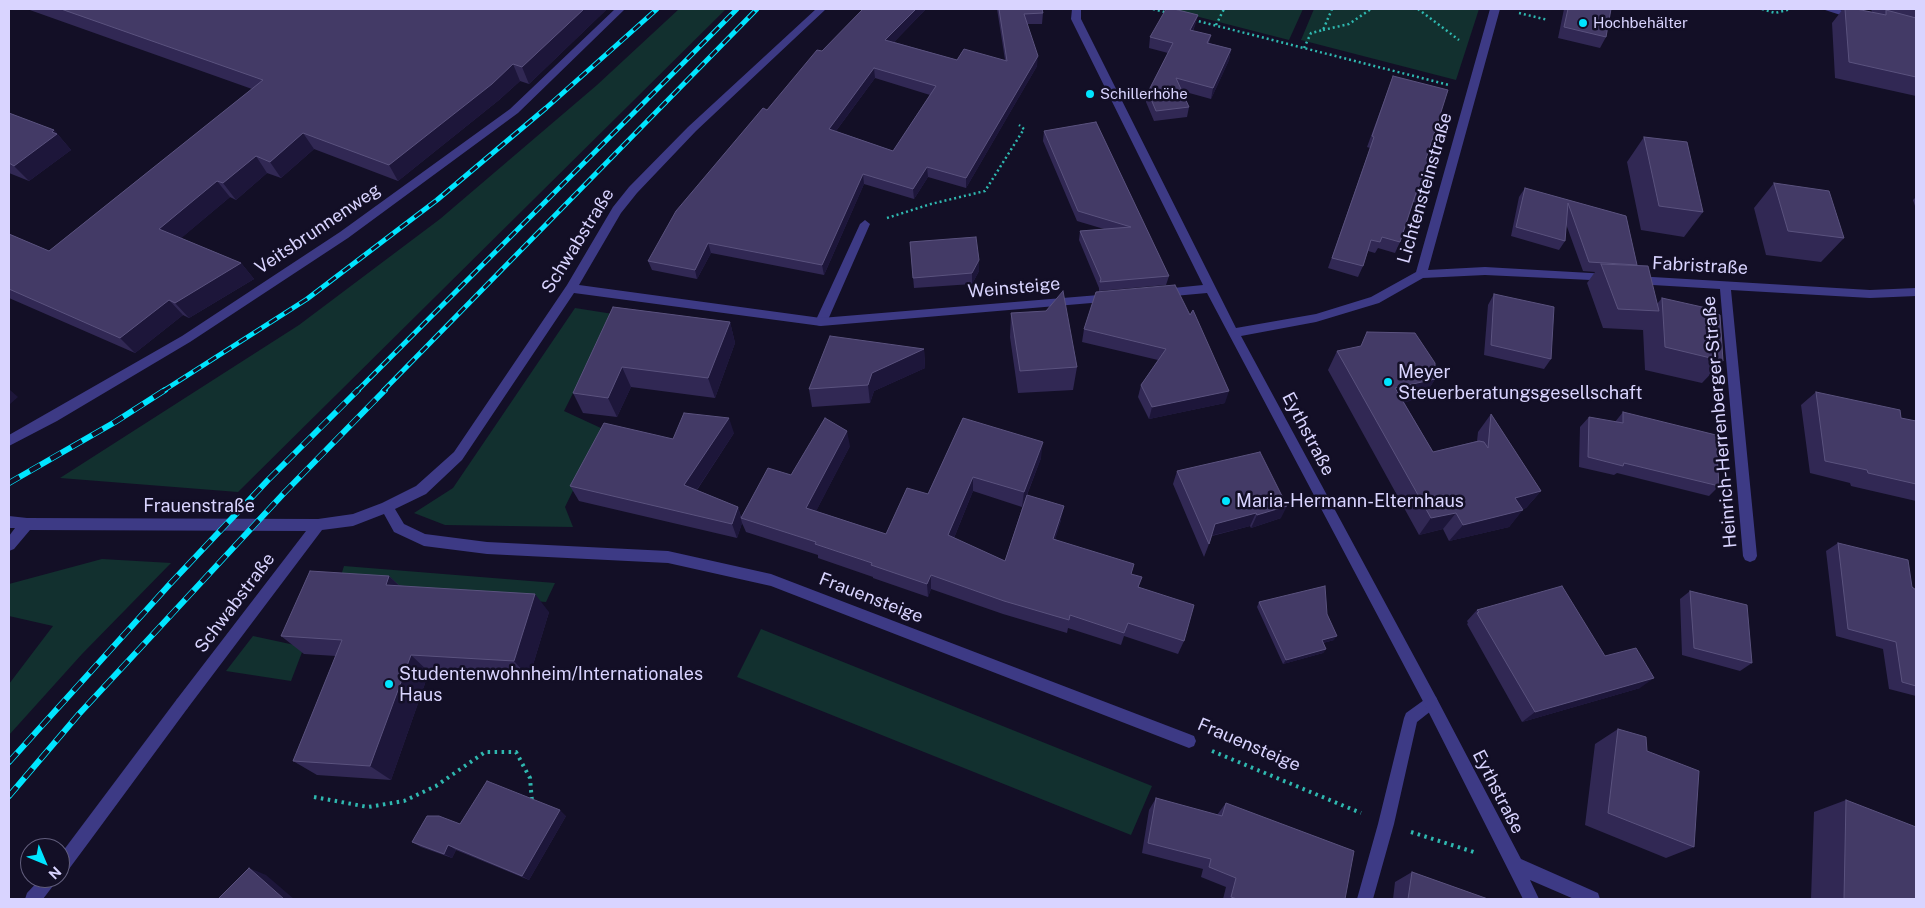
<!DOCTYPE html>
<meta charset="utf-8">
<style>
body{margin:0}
#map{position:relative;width:1925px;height:908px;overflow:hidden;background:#130f26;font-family:"Public Sans",sans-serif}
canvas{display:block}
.frame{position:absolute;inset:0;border:10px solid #d9d4ff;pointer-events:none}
.north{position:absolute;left:20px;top:838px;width:50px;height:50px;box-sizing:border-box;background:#130f26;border:1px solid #625e7d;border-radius:50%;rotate:135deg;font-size:14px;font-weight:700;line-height:20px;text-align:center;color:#d9d4ff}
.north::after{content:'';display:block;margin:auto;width:18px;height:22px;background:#00e5ff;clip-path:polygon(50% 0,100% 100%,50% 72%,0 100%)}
</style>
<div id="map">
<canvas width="1925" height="908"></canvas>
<div class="frame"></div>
<div class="north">N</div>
</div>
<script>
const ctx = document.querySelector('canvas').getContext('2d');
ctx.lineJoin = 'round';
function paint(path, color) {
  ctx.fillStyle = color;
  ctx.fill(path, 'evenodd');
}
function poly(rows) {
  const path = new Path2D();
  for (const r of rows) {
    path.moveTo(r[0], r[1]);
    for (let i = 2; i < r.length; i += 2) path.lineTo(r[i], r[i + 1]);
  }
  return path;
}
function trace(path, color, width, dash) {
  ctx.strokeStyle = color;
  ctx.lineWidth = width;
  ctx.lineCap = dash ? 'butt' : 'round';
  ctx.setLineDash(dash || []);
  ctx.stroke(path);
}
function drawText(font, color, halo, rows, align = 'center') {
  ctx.font = font + ' "Public Sans",sans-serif';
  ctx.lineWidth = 5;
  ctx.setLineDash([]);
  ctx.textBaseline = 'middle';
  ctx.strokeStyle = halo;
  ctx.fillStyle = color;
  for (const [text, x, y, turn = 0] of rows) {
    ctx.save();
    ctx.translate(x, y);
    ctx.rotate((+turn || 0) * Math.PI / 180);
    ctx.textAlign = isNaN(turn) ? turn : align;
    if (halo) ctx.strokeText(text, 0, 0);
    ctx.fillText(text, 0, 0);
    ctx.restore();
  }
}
paint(poly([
 [679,9,726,9,238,492,60,478,299,325,440,219,597,85],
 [1168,9,1303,9,1289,40],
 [1314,9,1479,9,1456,80,1301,40],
 [575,308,613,314,564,411,603,429,565,507,573,527,445,525,414,513,453,488],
 [102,559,171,563,82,654,9,735,9,684,53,626,9,616,9,584],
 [344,566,555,583,546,602,338,585],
 [761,629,1152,786,1131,835,737,677],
 [253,636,304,647,291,681,226,671]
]), '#12302f');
trace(poly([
 [1153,9,1168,13],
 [1418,9,1459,40],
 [1762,9,1775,13,1791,9],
 [1519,13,1548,20],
 [1194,20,1449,85],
 [1216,25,1224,9],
 [1323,30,1349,24,1371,9],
 [1304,48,1311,33,1323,30,1332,9],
 [887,218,931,204,985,191,1024,129,1019,125]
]), '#2fb8b0', 2.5, [2, 3]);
trace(poly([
 [1212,751,1361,813],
 [314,797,368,807,404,801,436,786,485,752,516,752,530,778,532,802],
 [1411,832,1477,853]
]), '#2fb8b0', 4, [2.5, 4.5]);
paint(poly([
 [865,220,870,224,827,322,821,326,817,325,815,322,860,224,865,220],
 [1431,695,1436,697,1438,702,1436,707,1417,722,1394,824,1373,899,1357,899,1378,824,1404,718,1406,713,1431,695],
 [182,697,187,699,189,704,187,709,89,842,66,873,60,875,60,855,177,699,182,697],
 [41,878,59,878,43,899,25,899,27,893,41,878]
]), '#3d3a85');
paint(poly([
 [615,9,625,9,518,113,348,238,190,342,57,421,9,446,9,435,182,336,340,232,510,109,615,9],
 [816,9,826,9,696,131,637,193,621,213,579,285,821,318,1111,294,1115,295,1117,298,1115,301,821,326,574,293,462,460,426,494,395,509,404,524,425,534,487,542,668,551,771,574,1189,734,1194,736,1196,741,1194,746,1189,748,771,586,668,563,487,554,424,546,394,532,384,514,353,526,322,530,187,709,182,711,177,709,175,704,177,699,306,531,30,530,14,549,9,551,9,536,15,528,9,528,9,516,27,518,318,519,353,514,382,503,416,486,454,452,567,285,613,207,629,187,688,127,816,9],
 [1072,9,1081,9,1081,19,1236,328,1316,314,1371,297,1416,272,1490,9,1500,9,1428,270,1485,267,1608,274,1612,275,1614,278,1612,281,1485,275,1423,278,1379,303,1316,322,1241,336,1436,697,1521,859,1598,893,1600,899,1574,899,1530,880,1539,899,1523,899,1426,707,1207,293,1163,297,1159,296,1157,293,1163,289,1203,285,1071,19,1072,9],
 [1822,9,1837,9,1861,17,1856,20,1822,9],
 [1636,276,1870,290,1916,288,1916,296,1870,298,1731,290,1757,556,1755,560,1750,562,1745,560,1743,556,1720,289,1636,284,1630,280,1636,276]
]), '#3d3a85');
const railFar1 = poly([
 [163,391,307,299,437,200,546,108,657,9],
 [357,391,737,9],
 [383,391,757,9]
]);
const rail = poly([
 [9,483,115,422,165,390],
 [9,762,169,585,268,480,358,390],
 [9,796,79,714,285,492,385,390]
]);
trace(railFar1, '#00e5ff', 5);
trace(rail, '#00e5ff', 6);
trace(railFar1, '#130f26', 3, [9]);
trace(rail, '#130f26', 4.5, [12]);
paint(poly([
 [27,9,607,9,529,84,520,81,499,100,398,181,314,149,281,178,267,173,236,200,230,197,181,238,241,263,254,279,189,318,183,315,135,353,9,298,9,234,49,251,252,89],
 [863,9,926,9,894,42,957,60,1005,60,997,9,1042,9,1043,13,1042,24,1027,24,1037,66,966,188,928,177,914,199,864,184,824,275,711,253,697,279,652,270,648,261,767,110],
 [875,78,930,95,893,151,836,131],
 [1564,9,1611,9,1606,37,1600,48,1558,38],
 [1843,9,1856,9,1872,12,1871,9,1916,9,1916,16,1915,18,1916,18,1916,96,1835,78,1832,23],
 [1198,15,1195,25,1193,31,1211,35,1209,43,1231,49,1229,60,1211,99,1182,91,1189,107,1187,117,1154,121,1146,102,1148,92,1168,53,1149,48,1150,37],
 [1393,76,1426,159,1425,192,1419,203,1413,202,1400,242,1395,253,1378,248,1375,253,1368,251,1363,266,1358,277,1328,268,1370,148,1367,147],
 [9,111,11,114,54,130,71,150,29,181,9,173],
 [1096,122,1169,276,1166,285,1099,291,1099,288,1079,240,1080,231,1104,229,1077,221,1043,141,1044,131],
 [1644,137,1703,212,1684,237,1641,230,1627,162],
 [1774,183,1844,238,1821,262,1766,255,1754,208],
 [1525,188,1626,216,1637,265,1657,304,1662,298,1711,313,1723,361,1702,383,1645,370,1643,329,1643,330,1603,328,1587,283,1595,272,1583,271,1566,224,1565,241,1559,250,1511,236,1519,197],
 [1916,197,1916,209,1913,200],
 [910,242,979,271,972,284,914,288],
 [1175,285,1225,403,1149,419,1138,397,1141,385,1158,360,1082,342,1084,329],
 [1494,294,1551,359,1544,369,1484,355,1488,305],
 [613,307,730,322,735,343,715,398,631,387,617,417,583,413,573,393],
 [1011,313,1077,367,1073,390,1018,393,1010,337],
 [924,349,925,368,874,391,870,403,812,407,809,389],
 [1337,351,1435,379,1423,398,1404,402,1433,452,1477,441,1478,432,1491,414,1541,491,1526,508,1523,509,1509,527,1449,541,1443,529,1419,535,1328,370],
 [1816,392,1901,418,1916,421,1916,501,1851,486,1850,483,1810,473,1801,405],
 [1623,412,1719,486,1709,496,1617,473,1614,475,1579,467,1580,427,1589,417,1615,422],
 [963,418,1041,458,1027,495,1061,520,1055,539,1131,574,1139,587,1184,641,1178,654,1124,636,1121,645,1068,628,1067,633,1003,614,931,589,928,597,873,578,873,577,818,558,818,555,746,532,742,523,737,538,579,501,570,486,673,439,734,433,697,490,738,507,741,517,791,475,850,446,816,511,886,534,928,494],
 [973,491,1022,507,1026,496,1005,561,954,538],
 [1177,471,1281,518,1251,528,1250,526,1212,536,1209,544,1204,557,1173,484],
 [1838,543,1912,587,1916,590,1916,696,1889,689,1883,649,1836,636,1826,551],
 [389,576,399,585,549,612,529,678,429,672,391,780,317,775,293,761,336,656,304,654,281,636],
 [1690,591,1752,663,1740,671,1682,655,1680,599],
 [1259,602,1327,614,1334,640,1323,643,1326,649,1323,653,1283,664,1257,607],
 [1477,610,1605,656,1640,688,1522,722,1467,624,1468,623,1467,621],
 [1618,729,1647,751,1694,847,1666,858,1585,825,1595,744],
 [1156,798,1217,815,1226,803,1345,899,1223,899,1226,887,1201,877,1203,869,1142,853,1149,810],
 [1846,800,1916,899,1811,899,1814,812],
 [566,816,529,880,456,850,452,858,421,847,412,842,460,824],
 [1412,872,1488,899,1393,899,1395,882]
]), '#312854');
paint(poly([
 [584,9,607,9,529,84,522,67],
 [916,9,926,9,886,50,885,40],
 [1198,15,1195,25,1188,40,1190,30],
 [1231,49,1229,60,1211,99,1213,88],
 [1038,56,1037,66,966,188,966,178],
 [513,64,520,81,499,100,398,181,389,165],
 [874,68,875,78,830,139,829,129],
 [54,130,71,150,29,181,14,166],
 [303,133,314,149,281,178,270,162],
 [256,156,267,173,236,200,223,183],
 [927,167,928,177,914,199,913,189],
 [863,174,864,184,824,275,822,265],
 [217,181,230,197,173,245,159,229],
 [708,243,711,253,697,279,695,270],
 [979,260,979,271,972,284,972,273],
 [241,263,254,279,189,318,175,303],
 [169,300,183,315,135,353,120,338],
 [730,322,735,343,715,398,708,378],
 [924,349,925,368,874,391,870,403,868,385,872,373],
 [622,367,631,387,617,417,608,398],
 [1435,379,1423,398,1385,407,1395,388],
 [9,389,18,397,9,405],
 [1229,391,1225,403,1149,419,1152,407],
 [729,418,734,433,690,500,684,485],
 [847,431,850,446,810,523,806,508],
 [1043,442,1041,458,1022,507,1024,492],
 [973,477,973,491,949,550,948,535],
 [1541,491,1526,508,1501,515,1515,498],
 [1064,506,1061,520,1051,553,1053,539],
 [1287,506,1281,518,1251,528,1257,515],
 [738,507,742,523,737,538,732,524],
 [1523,510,1509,527,1449,541,1463,525],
 [1256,513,1250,526,1210,536,1215,524],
 [1456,513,1443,529,1419,535,1431,518],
 [931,575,931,589,928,597,927,584],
 [389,576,408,594,386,585],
 [535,594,549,612,529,678,514,661],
 [1337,636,1334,640,1319,644,1322,640],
 [1326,649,1323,653,1283,664,1286,660],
 [411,655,429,672,391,780,370,766],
 [1654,678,1640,688,1522,722,1535,712],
 [560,810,566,816,529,880,522,876],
 [448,845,456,850,452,858,444,854],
 [249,868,266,875,294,899,284,899]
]), '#1d163a');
const building = poly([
 [61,9,584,9,522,67,513,64,492,84,389,165,303,133,270,162,256,156,223,183,217,181,159,229,241,263,175,303,169,300,120,338,9,289,9,234,49,251,263,80,61,9],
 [863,9,916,9,885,40,957,60,964,49,1007,61,999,9,1042,9,1043,13,1024,14,1038,56,966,178,927,167,913,189,863,174,822,265,708,243,695,270,648,261,676,211,763,108,767,110,817,50,822,51,863,9],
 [874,68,936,86,893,151,829,129,874,68],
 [1166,9,1174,9,1198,15,1190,30,1211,35,1207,43,1231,49,1213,88,1176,78,1189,107,1156,111,1148,92,1173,43,1150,37,1166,9],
 [1568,9,1611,9,1606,37,1564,27,1568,9],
 [1845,9,1856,9,1886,15,1886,10,1916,18,1916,77,1849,62,1845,9],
 [1393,76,1448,90,1426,159,1435,162,1425,192,1417,190,1400,242,1382,237,1380,242,1371,240,1363,266,1332,258,1374,137,1372,136,1393,76],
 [9,113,54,130,52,132,57,134,14,166,9,163,9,113],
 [1096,122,1169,276,1100,282,1101,279,1080,231,1131,227,1078,211,1044,131,1096,122],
 [1644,137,1687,142,1703,212,1659,206,1644,137],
 [1774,183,1829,191,1844,238,1788,231,1774,183],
 [1525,188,1626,216,1637,265,1589,262,1568,203,1565,241,1516,227,1525,188],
 [976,237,979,260,972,273,913,278,910,242,976,237],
 [1601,264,1648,266,1659,311,1618,309,1601,264],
 [1175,285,1190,315,1193,310,1229,391,1152,407,1141,385,1166,349,1084,329,1096,292,1175,285],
 [1063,291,1077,367,1020,371,1011,313,1046,311,1063,291],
 [1494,294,1554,307,1551,359,1491,345,1494,294],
 [1662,298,1711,309,1711,313,1720,315,1723,361,1665,347,1662,298],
 [613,307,730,322,708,378,622,367,608,398,573,393,613,307],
 [1367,332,1415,333,1435,363,1435,379,1395,388,1433,452,1479,441,1484,442,1488,448,1491,414,1541,491,1515,498,1523,510,1463,525,1456,513,1431,518,1337,351,1361,346,1367,332],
 [830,336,924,349,872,373,868,385,809,389,830,336],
 [1816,392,1900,410,1901,418,1916,421,1916,484,1868,473,1867,470,1825,461,1816,392],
 [1623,412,1716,435,1719,486,1624,463,1623,466,1588,457,1589,417,1623,423,1623,412],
 [684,413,729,418,684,485,738,507,732,524,570,486,604,423,673,439,684,413],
 [825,418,847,431,806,508,886,534,907,488,928,494,963,418,1043,442,1024,492,973,477,948,535,1005,561,1027,495,1064,506,1053,539,1134,564,1131,574,1142,577,1138,587,1194,605,1184,641,1128,623,1124,633,1070,615,1069,620,1004,601,931,575,927,584,871,565,872,563,815,544,816,542,741,518,768,468,791,475,825,418],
 [1260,452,1287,506,1257,515,1256,513,1215,524,1209,544,1177,471,1260,452],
 [1838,543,1908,560,1912,587,1916,590,1916,686,1902,682,1896,642,1848,629,1838,543],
 [310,571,389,576,386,585,535,594,514,661,411,655,370,766,293,761,342,640,281,636,310,571],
 [1325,586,1327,614,1337,636,1322,640,1326,649,1286,660,1259,602,1325,586],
 [1562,586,1605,656,1636,648,1654,678,1535,712,1477,613,1479,612,1477,610,1562,586],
 [1690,591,1747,605,1752,663,1694,648,1690,591],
 [1618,729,1646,737,1647,751,1699,771,1694,847,1608,813,1618,729],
 [487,781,560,810,522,876,448,845,444,854,412,842,427,816,439,816,460,824,487,781],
 [1156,798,1222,816,1226,803,1354,851,1345,899,1237,899,1231,897,1236,878,1209,867,1211,859,1148,843,1156,798],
 [1846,800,1916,827,1916,899,1844,899,1846,800],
 [249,868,284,899,218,899,249,868],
 [1412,872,1488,899,1408,899,1412,872]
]);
paint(building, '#433a66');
trace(building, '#5a527e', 1);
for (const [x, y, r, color] of [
 [1583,23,5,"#00e5ff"],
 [1090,94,5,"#00e5ff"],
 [1388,382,5,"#00e5ff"],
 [1226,501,5,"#00e5ff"],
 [389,684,5,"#00e5ff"]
]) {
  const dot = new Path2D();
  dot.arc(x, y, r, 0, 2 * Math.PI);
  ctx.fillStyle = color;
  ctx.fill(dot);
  trace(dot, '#130f26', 2);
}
drawText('15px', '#d9d4ff', '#130f26', [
 ["Hochbehälter",1593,23],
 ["Schillerhöhe",1100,94]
], 'left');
drawText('18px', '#d9d4ff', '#130f26', [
 ["Lichtensteinstraße",1425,188,-74],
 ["Veitsbrunnenweg",318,229,-34],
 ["Schwabstraße",578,241,-58],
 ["Fabristraße",1700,266,3],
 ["Weinsteige",1014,288,-5],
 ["Heinrich-Herrenberger-Straße",1720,422,-95],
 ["Eythstraße",1308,434,62],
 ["Frauenstraße",199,506],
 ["Frauensteige",871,598,21],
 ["Schwabstraße",235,603,-53],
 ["Frauensteige",1249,745,23],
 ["Eythstraße",1498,792,63]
]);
drawText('18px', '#d9d4ff', '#130f26', [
 ["Meyer",1398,372],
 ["Steuerberatungsgesellschaft",1398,393],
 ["Maria-Hermann-Elternhaus",1236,501],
 ["Studentenwohnheim/Internationales",399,674],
 ["Haus",399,695]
], 'left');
</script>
